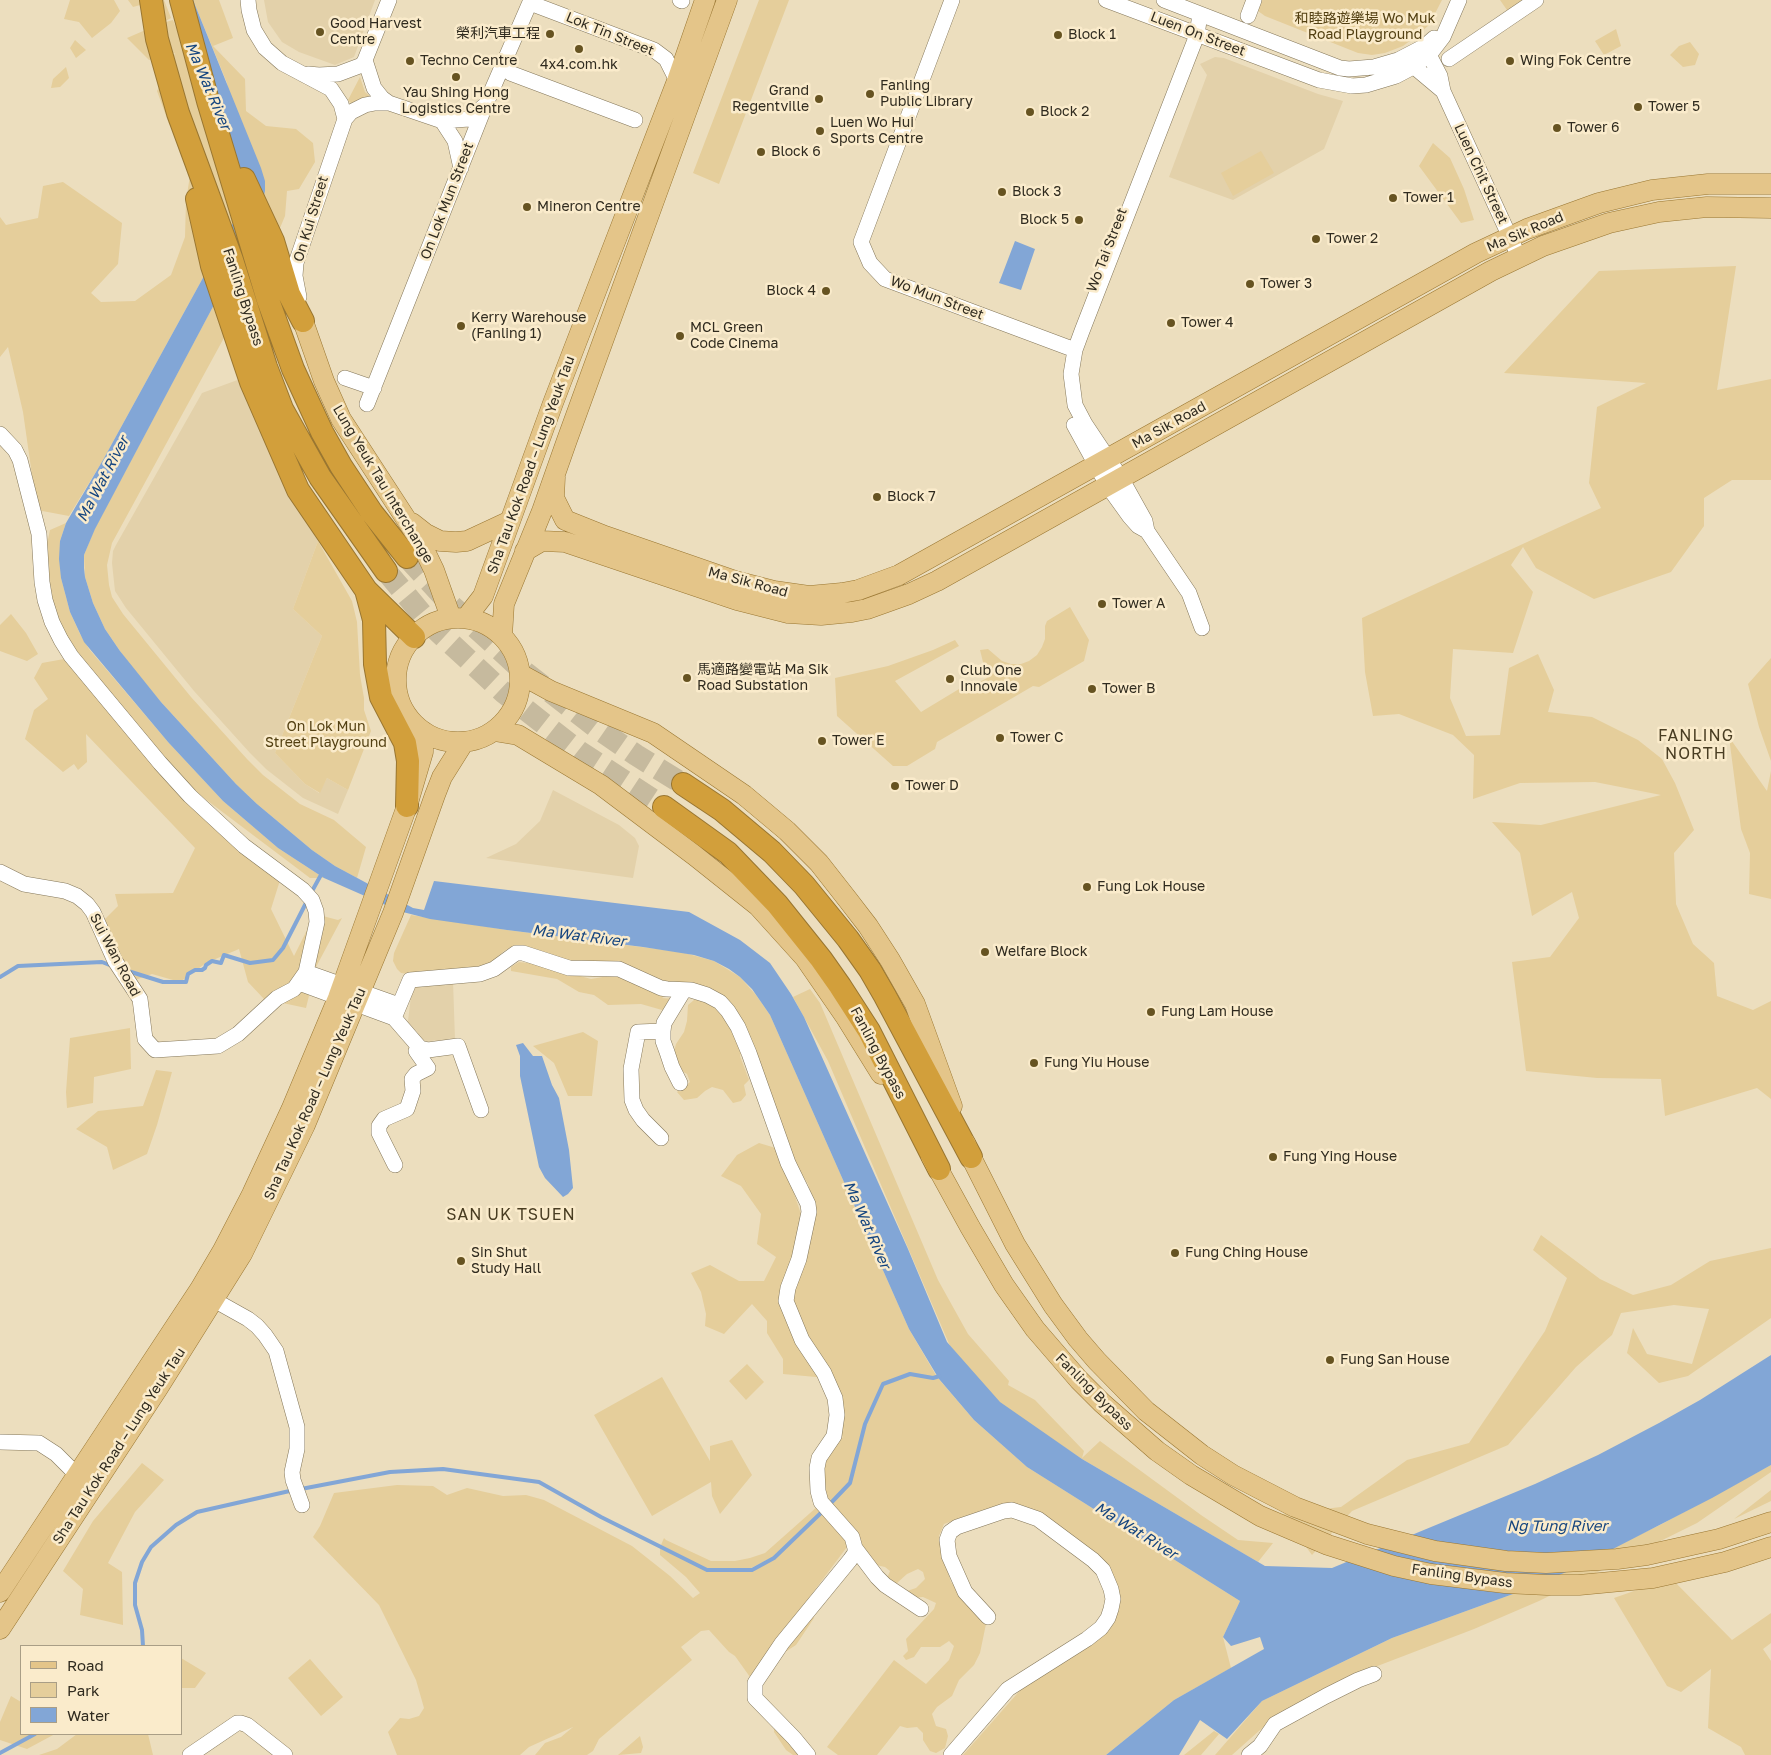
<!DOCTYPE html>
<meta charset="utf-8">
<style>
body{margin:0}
#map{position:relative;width:1771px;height:1755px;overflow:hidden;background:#ecdebe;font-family:"Golos Text",sans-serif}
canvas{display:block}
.legend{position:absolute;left:20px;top:1645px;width:162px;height:90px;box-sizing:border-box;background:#faebcb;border:1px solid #a99e86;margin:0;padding:6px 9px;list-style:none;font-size:15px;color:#302b1f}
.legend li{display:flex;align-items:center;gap:10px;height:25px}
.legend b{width:25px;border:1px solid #a99e86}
</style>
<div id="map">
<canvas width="1771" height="1755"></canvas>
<ul class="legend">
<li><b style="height:6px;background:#e4c589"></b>Road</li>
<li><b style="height:14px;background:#e5ce9b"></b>Park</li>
<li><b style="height:14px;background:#82a6d6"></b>Water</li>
</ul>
</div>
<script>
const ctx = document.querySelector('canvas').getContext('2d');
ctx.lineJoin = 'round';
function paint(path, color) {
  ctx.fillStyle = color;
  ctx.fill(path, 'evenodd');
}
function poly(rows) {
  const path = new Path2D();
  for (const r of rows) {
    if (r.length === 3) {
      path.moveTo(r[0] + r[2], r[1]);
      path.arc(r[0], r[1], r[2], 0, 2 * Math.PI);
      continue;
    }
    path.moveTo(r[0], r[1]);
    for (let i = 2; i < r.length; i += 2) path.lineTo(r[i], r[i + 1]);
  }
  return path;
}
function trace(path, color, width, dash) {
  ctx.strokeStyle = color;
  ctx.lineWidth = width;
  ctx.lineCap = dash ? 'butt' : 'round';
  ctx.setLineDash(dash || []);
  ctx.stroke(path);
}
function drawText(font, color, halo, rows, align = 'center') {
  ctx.font = font + ' "Golos Text","Noto Sans SC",sans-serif';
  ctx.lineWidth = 5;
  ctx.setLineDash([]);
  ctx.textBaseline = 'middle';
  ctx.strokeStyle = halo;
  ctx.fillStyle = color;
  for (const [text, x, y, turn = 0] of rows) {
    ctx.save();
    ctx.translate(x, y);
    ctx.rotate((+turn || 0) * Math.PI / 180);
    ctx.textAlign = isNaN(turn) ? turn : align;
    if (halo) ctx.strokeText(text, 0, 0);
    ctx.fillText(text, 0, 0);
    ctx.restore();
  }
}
paint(poly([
 [264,0,375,0,354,57,335,65,299,52,282,42,268,22],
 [1215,57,1224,58,1318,94,1343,101,1324,149,1233,200,1169,177,1207,75,1200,64],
 [243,378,291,492,318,541,293,609,322,636,275,753,305,784,319,793,327,778,348,790,338,814,303,798,266,769,250,753,194,691,126,608,115,591,112,563,113,551,116,545,202,393],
 [553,790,619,825,635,838,639,846,633,878,486,858,516,844,540,821],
 [453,981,455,1040,423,1041,416,1030,407,1029,412,988,417,985]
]), '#e3d1aa');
paint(poly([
 [70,0,114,0,120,11,111,23,92,38,79,22,64,19],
 [128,0,164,0,171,18,162,23,173,20,215,127,238,214,103,460,69,516,37,510,23,412,8,347,0,357,0,217,6,225,38,218,43,186,63,182,122,223,118,264,91,293,101,302,135,301,171,275,185,237,186,201,194,150,169,124,157,91,175,53,149,60,127,38,157,25,144,4,133,7],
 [193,0,219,0,233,38,213,46,245,79,246,111,266,126,296,129,313,143,315,162,299,189,287,191,285,216,267,259,112,543,107,565,109,585,112,597,123,614,191,697,247,759,263,775,300,804,334,820,366,847,357,878,335,866,312,850,257,804,236,784,161,702,129,664,105,629,93,603,85,577,84,555,95,528,242,252,227,83],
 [759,0,789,0,719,184,693,173],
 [1261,0,1442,0,1429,25,1419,34,1403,46,1385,53,1372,55,1358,53,1265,16,1258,11],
 [1500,0,1528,0,1509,13],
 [1616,29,1621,46,1604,55,1595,41],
 [75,40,86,50,76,58,70,48],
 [1690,42,1699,54,1695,65,1683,67,1670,55,1679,46],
 [66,67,69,78,60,87,51,88,53,79],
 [360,77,365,92,373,99,353,105,348,100],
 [1433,143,1450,158,1464,189,1474,220,1461,223,1419,166],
 [1261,151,1274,173,1233,196,1221,173],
 [1736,266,1717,390,1771,379,1771,480,1732,480,1704,498,1704,526,1671,572,1594,599,1536,568,1523,547,1511,565,1533,592,1513,653,1453,649,1450,698,1466,736,1500,735,1509,668,1538,654,1554,690,1548,712,1592,717,1638,740,1662,759,1675,783,1694,830,1674,853,1676,904,1693,944,1714,963,1717,996,1753,1010,1771,1001,1771,1099,1757,1088,1665,1116,1661,1079,1597,1078,1526,1071,1512,962,1550,957,1579,918,1572,892,1532,916,1520,853,1492,822,1541,825,1661,795,1595,782,1520,783,1473,799,1474,755,1453,735,1399,714,1373,716,1365,672,1362,618,1601,508,1589,483,1597,407,1646,383,1504,373,1599,271],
 [66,523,60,541,61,578,70,612,80,634,89,649,168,742,223,801,278,848,324,878,310,878,196,792,100,686,62,635,42,568,50,530],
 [318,541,352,601,357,622,360,675,364,698,364,710,371,731,348,790,327,778,320,793,305,784,275,753,322,636,293,609],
 [1070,607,1089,640,1084,661,1039,687,1033,686,937,742,935,749,907,766,893,766,837,716,835,678,888,666,933,650,955,640,959,646,895,681,921,712,964,686,968,681,976,684,987,678,980,650,988,649,1002,661,1011,664,1021,664,1029,661,1037,655,1042,647,1045,639,1045,626,1047,621],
 [11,614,26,633,38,654,27,661,0,651,0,625],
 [75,657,193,797,281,877,271,909,294,956,315,914,338,920,342,918,316,967,306,1008,264,999,248,982,239,949,206,963,180,982,152,974,132,981,99,925,118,906,115,894,173,893,195,848,86,734,87,762,78,770,74,764,63,772,25,739,34,710,48,699,34,678,42,663],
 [1771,658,1771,761,1759,727,1748,684],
 [1729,737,1767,791,1771,771,1771,899,1749,894,1750,853,1741,829],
 [411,915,507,930,681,952,714,961,740,977,756,995,770,1015,909,1329,937,1377,974,1420,1027,1467,1240,1601,1223,1637,1231,1668,1174,1700,1106,1755,963,1755,1023,1687,1104,1633,1117,1586,1043,1517,983,1510,944,1524,939,1536,942,1555,951,1582,965,1599,993,1621,986,1624,980,1653,974,1665,959,1680,952,1696,937,1707,932,1714,936,1726,946,1729,948,1736,945,1748,936,1753,930,1751,923,1740,923,1733,917,1727,907,1728,900,1726,877,1755,838,1755,827,1747,894,1660,926,1684,949,1660,954,1646,949,1641,940,1647,921,1647,914,1657,906,1660,903,1656,908,1651,906,1639,934,1609,936,1603,923,1597,910,1598,907,1591,916,1588,925,1579,923,1572,918,1569,907,1574,897,1583,892,1583,887,1578,890,1571,885,1567,876,1565,825,1499,823,1474,826,1453,843,1437,833,1433,827,1378,783,1374,783,1359,767,1333,767,1321,752,1304,724,1334,705,1326,706,1314,701,1292,691,1273,710,1265,739,1281,764,1281,776,1257,757,1244,761,1214,741,1186,721,1176,737,1155,759,1143,779,1149,801,1214,811,1227,815,1207,808,1184,788,1153,743,1049,740,1056,749,1080,744,1085,746,1095,741,1101,733,1103,723,1090,712,1087,705,1091,697,1098,684,1100,677,1092,690,1082,687,1074,680,1070,674,1051,676,1044,684,1032,687,1021,688,1005,694,1000,703,1000,668,992,662,998,674,999,669,1012,641,1004,608,1005,594,995,579,992,557,979,511,971,511,967,519,962,536,964,591,979,620,974,617,961,594,961,572,963,549,953,529,947,513,946,504,951,492,962,477,968,408,974,401,973,397,969,393,961,394,953],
 [810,989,820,1003,938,1280,968,1334,1009,1381,1008,1385,1035,1400,1084,1451,1082,1458,1100,1441,1201,1515,1238,1540,1273,1543,1258,1562,1082,1459,999,1404,950,1346,828,1061,793,997],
 [130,1028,131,1069,94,1077,93,1103,67,1108,66,1092,70,1038],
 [583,1032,598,1041,592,1096,568,1096,554,1063,533,1046],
 [156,1070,172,1072,157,1125,147,1154,113,1170,107,1147,76,1129,98,1111,143,1106],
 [1541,1235,1600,1279,1633,1295,1671,1285,1710,1261,1771,1248,1771,1318,1688,1376,1659,1383,1627,1353,1633,1328,1647,1354,1692,1364,1709,1309,1674,1305,1621,1313,1612,1335,1576,1367,1508,1445,1352,1511,1312,1555,1282,1514,1341,1507,1407,1460,1469,1443,1545,1331,1567,1278,1533,1250],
 [747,1364,764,1382,746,1400,729,1381],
 [662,1377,710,1461,710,1446,732,1440,752,1475,720,1514,712,1496,711,1482,652,1516,594,1415],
 [142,1463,164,1480,135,1512,108,1563,122,1572,123,1625,80,1615,83,1589,63,1571,93,1521],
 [1771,1465,1771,1472,1697,1523,1539,1601,1474,1629,1354,1675,1269,1722,1232,1755,1215,1755,1262,1701,1392,1638,1513,1594,1660,1525],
 [397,1485,433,1486,447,1495,467,1488,503,1496,526,1495,544,1500,632,1546,670,1576,693,1598,700,1593,686,1577,660,1555,660,1548,707,1571,753,1570,775,1558,823,1513,848,1542,847,1547,805,1603,814,1618,796,1645,785,1652,771,1654,762,1661,750,1677,735,1656,729,1652,709,1630,701,1631,681,1647,692,1660,599,1739,593,1751,587,1755,535,1755,545,1743,561,1737,573,1727,529,1747,520,1755,397,1755,388,1732,400,1718,409,1719,419,1716,424,1708,416,1680,379,1605,313,1537,320,1526,334,1493],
 [1771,1490,1771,1501,1734,1519],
 [818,1506,821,1512,773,1557,751,1568,707,1569,661,1545,664,1538,666,1540,711,1561,735,1561,750,1558,765,1553],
 [1671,1578,1732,1640,1771,1613,1771,1643,1763,1649,1771,1661,1771,1755,1745,1755,1741,1747,1708,1728,1711,1669,1681,1692,1667,1686,1614,1598],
 [181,1658,206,1673,195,1688,181,1688],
 [310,1659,343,1697,321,1716,288,1678],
 [11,1696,21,1702,21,1734,55,1734,27,1749,0,1740,0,1722],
 [774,1726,809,1755,793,1755,786,1750,774,1732],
 [1214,1731,1219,1734,1201,1755,1184,1755],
 [77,1734,148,1734,153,1755,39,1755,57,1749],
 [640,1736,643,1747,641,1753,618,1755]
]), '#e5ce9b');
paint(poly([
 [169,0,193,0,261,168,265,181,265,191,262,203,242,252,95,529,84,555,84,568,85,577,93,603,105,629,120,651,161,702,236,784,257,804,312,850,335,866,413,908,424,910,434,881,689,912,740,940,757,953,770,963,791,994,804,1017,908,1249,947,1342,1000,1402,1082,1459,1265,1566,1332,1568,1535,1484,1598,1455,1659,1423,1700,1400,1771,1355,1771,1465,1712,1498,1576,1568,1513,1594,1392,1638,1262,1701,1227,1739,1200,1720,1179,1755,1106,1755,1174,1700,1264,1649,1260,1637,1231,1646,1223,1637,1240,1601,1027,1467,974,1420,939,1379,909,1329,770,1015,752,989,740,977,729,969,714,961,694,955,643,947,507,930,430,919,399,911,324,878,278,848,223,801,168,742,84,642,70,612,61,578,59,559,60,541,66,523,103,460,238,214,178,22],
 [1015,241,1035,249,1021,290,999,283],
 [523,1043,533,1056,542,1056,552,1085,559,1098,569,1150,573,1188,568,1194,563,1197,545,1178,539,1167,520,1076,520,1056,516,1045]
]), '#82a6d6');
trace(poly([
 [311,893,322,873],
 [128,971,163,982,186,982,188,974,195,970,202,970,205,968,206,965,212,961,221,963,224,955,250,963,273,960,283,948,307,901],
 [0,977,18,966,102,962,112,966],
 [301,1489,390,1472,443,1469,539,1482,601,1517,707,1570,752,1570,774,1558,824,1510],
 [829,1505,850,1483,865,1424,883,1384,910,1374,933,1378,940,1376],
 [143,1646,142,1630,135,1605,135,1583,142,1562,151,1547,176,1525,197,1512,294,1490],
 [0,1753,35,1734]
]), '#82a6d6', 4);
trace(poly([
 [407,557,452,606,522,670,597,728,636,755,683,784],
 [386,571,432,626,503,692,580,752,664,807]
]), '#c6ba9e', 22, [22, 11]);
const minor = poly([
 [248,0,249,10,254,30,265,48,282,63,331,89,341,104,345,119],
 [680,0,682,1],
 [952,0,861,242,870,263,885,279,1075,350],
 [1106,0,1319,80,1352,86,1366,85,1396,76,1413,67,1430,54,1443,37,1459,0],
 [1164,0,1340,68,1349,69,1374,67,1398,60,1425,46,1434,38],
 [530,3,654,50,666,59,677,81],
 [1200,14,1197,35,1082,331,1075,350,1071,374,1075,405,1085,424,1121,478,1145,521,1147,531,1189,593,1202,628],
 [1248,16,1254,0],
 [1425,47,1440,76,1443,91,1519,257],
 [1449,59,1536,0],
 [365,60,374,88,382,98,389,103,442,121,469,119,484,106],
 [1406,60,1443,91],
 [510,73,635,120],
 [308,74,319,75,338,74,362,65,365,60,389,0],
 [442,121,455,141,461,168],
 [299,297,295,276,296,263,345,119,351,112,365,105,375,103,389,103],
 [345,378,374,388],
 [367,404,485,106,531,0],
 [1074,425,1107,485,1130,517,1138,526,1147,531],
 [0,434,15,450,20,460,39,534,42,582,45,600,52,622,61,640,71,656,160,763,190,796,244,846,303,890,312,900,316,911,317,922,306,972,294,989,277,998,238,1034,218,1046,155,1050,145,1039,140,999,115,961,93,912,87,904,77,896,65,891,24,884,0,872],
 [306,972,399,1005],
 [299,983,394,1018,420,1048,428,1050,458,1046,481,1110],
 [394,1018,410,980,480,974,494,969,516,953,523,953,569,968,619,969,661,988,667,989,691,990,707,995,720,1002,728,1011,738,1027,749,1053,788,1163,808,1204,809,1212,799,1259,788,1288,786,1301,802,1340,824,1373,835,1398,837,1415,834,1436,819,1458,817,1468,818,1491,821,1502,852,1537,855,1548,855,1553,850,1560,782,1643,755,1683,755,1698,794,1738,808,1755],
 [680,1083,672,1067,667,1052,663,1041,663,1031,664,1023,684,990],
 [661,1138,643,1120,636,1110,632,1100,631,1069,638,1032,663,1031],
 [395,1165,379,1133,379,1126,384,1119,407,1109,413,1091,412,1079,416,1074,428,1068,416,1051,420,1048],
 [214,1300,248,1319,257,1326,265,1335,276,1351,297,1427,297,1449,292,1472,293,1480,302,1505],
 [0,1442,39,1443,56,1454,72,1470,78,1471],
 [855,1548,877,1577,885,1585,921,1609],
 [190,1755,237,1723,241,1723,247,1725,285,1755],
 [951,1755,1008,1689,1087,1639,1101,1628,1108,1618,1111,1609,1113,1599,1111,1589,1103,1570,1093,1560,1038,1519,1012,1510,1004,1511,957,1527,950,1532,947,1540,949,1556,965,1592,988,1617],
 [1249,1755,1260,1746,1275,1724,1326,1696,1358,1680,1374,1674]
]);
const major = poly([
 [303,321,324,381,341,419,419,539,434,570,451,618],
 [555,477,554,498,565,520,605,536,735,581,774,591,809,596,842,593,858,590,899,575,1476,253,1527,229,1599,203,1652,190,1708,184,1771,184],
 [412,523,426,534,440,541,456,542,467,541,510,521],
 [525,551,542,541,565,542,737,600,788,613,821,615,852,612,867,609,909,594,937,581,1491,271,1543,246,1609,223,1659,212,1707,207,1771,208],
 [458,680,62],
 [466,618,483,596,553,403,677,81,705,0],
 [502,636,504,604,542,511,567,440,727,0],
 [520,674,551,691,653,733,744,795,787,831,819,863,848,900,868,926,890,960,915,1004,952,1106],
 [494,731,518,735,601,785,694,855,758,906,805,958,845,1016,881,1074],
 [965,1143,971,1157,1015,1244,1053,1305,1078,1339,1097,1361,1146,1411,1202,1455,1233,1475,1295,1507,1367,1534,1435,1551,1506,1561,1546,1563,1617,1559,1647,1555,1719,1539,1771,1522],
 [931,1156,970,1227,1004,1285,1035,1329,1079,1380,1102,1403,1157,1451,1191,1475,1260,1516,1328,1545,1394,1566,1431,1574,1505,1583,1547,1585,1579,1585,1653,1578,1725,1562,1771,1547],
 [0,1592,200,1289,223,1250,252,1194,291,1110,338,998,407,806,423,752,423,731],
 [0,1629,158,1388,242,1254,305,1125,393,913,435,795,442,777,464,742]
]);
const highway = poly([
 [151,0,157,39,178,113,232,260,266,367,282,409,320,477,386,571],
 [181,0,208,101,268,300,293,369,322,432,341,466,372,513,407,557],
 [244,179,273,241,289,294,303,321],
 [197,199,212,266,251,382,298,490,366,590,414,637],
 [366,590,374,620,375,664,381,697,405,743,408,761,407,806],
 [683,784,722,810,772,852,804,885,848,939,870,970,885,996,971,1157],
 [664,807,728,853,777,904,821,959,840,986,869,1031,939,1169]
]);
trace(minor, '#84775a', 16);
trace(major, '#997631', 21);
trace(highway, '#997631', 24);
trace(minor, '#fff', 15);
trace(major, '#e4c589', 20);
trace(highway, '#d29f3b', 22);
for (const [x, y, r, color] of [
 [320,32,5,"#665321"],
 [550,34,5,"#665321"],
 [1058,35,5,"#665321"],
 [579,49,5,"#665321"],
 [410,61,5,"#665321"],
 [1510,61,5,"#665321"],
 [456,77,5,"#665321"],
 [870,94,5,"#665321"],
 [819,99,5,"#665321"],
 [1638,107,5,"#665321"],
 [1030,112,5,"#665321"],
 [1557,128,5,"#665321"],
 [820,131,5,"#665321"],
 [761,152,5,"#665321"],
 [1002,192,5,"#665321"],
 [1393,198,5,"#665321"],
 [527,207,5,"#665321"],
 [1079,220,5,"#665321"],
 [1316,239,5,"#665321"],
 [1250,284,5,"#665321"],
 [826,291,5,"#665321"],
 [1171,323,5,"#665321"],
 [461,326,5,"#665321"],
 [680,336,5,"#665321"],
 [877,497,5,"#665321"],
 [1102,604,5,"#665321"],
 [687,678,5,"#665321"],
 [950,679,5,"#665321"],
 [1092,689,5,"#665321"],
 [1000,738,5,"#665321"],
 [822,741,5,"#665321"],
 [895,786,5,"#665321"],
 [1087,887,5,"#665321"],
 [985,952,5,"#665321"],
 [1151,1012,5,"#665321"],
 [1034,1063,5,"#665321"],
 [1273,1157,5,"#665321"],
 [1175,1253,5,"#665321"],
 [461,1261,5,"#665321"],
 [1330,1360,5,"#665321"]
]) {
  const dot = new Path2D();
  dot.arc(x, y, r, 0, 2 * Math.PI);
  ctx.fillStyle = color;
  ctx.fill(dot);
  trace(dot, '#faebcb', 2);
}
drawText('14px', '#534012', '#faebcb', [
 ["和睦路遊樂場 Wo Muk",1365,19],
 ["Road Playground",1365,35],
 ["On Lok Mun",326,727],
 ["Street Playground",326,743]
]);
drawText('14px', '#302b1f', '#faebcb', [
 ["Good Harvest",330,24],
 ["Centre",330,40],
 ["榮利汽車工程",540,34,"right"],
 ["Block 1",1068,35],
 ["Techno Centre",420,61],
 ["Wing Fok Centre",1520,61],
 ["4x4.com.hk",579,65,"center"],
 ["Fanling",880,86],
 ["Public Library",880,102],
 ["Grand",809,91,"right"],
 ["Regentville",809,107,"right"],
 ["Yau Shing Hong",456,93,"center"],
 ["Logistics Centre",456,109,"center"],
 ["Tower 5",1648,107],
 ["Block 2",1040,112],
 ["Luen Wo Hui",830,123],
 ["Sports Centre",830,139],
 ["Tower 6",1567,128],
 ["Block 6",771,152],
 ["Block 3",1012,192],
 ["Tower 1",1403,198],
 ["Mineron Centre",537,207],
 ["Block 5",1069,220,"right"],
 ["Tower 2",1326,239],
 ["Tower 3",1260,284],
 ["Block 4",816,291,"right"],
 ["Kerry Warehouse",471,318],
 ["(Fanling 1)",471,334],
 ["Tower 4",1181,323],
 ["MCL Green",690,328],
 ["Code Cinema",690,344],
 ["Block 7",887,497],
 ["Tower A",1112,604],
 ["馬適路變電站 Ma Sik",697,670],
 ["Road Substation",697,686],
 ["Club One",960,671],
 ["Innovale",960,687],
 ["Tower B",1102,689],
 ["Tower C",1010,738],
 ["Tower E",832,741],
 ["Tower D",905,786],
 ["Fung Lok House",1097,887],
 ["Welfare Block",995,952],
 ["Fung Lam House",1161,1012],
 ["Fung Yiu House",1044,1063],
 ["Fung Ying House",1283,1157],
 ["Sin Shut",471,1253],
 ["Study Hall",471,1269],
 ["Fung Ching House",1185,1253],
 ["Fung San House",1340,1360]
], 'left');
drawText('14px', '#302b1f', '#faebcb', [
 ["Lok Tin Street",610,34,22],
 ["Luen On Street",1198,34,21],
 ["Luen Chit Street",1481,174,65],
 ["On Lok Mun Street",447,201,-69],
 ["On Kui Street",311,219,-73],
 ["Ma Sik Road",1525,232,-23],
 ["Wo Tai Street",1107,250,-69],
 ["Fanling Bypass",243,297,72],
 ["Wo Mun Street",937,298,21],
 ["Ma Sik Road",1169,425,-29],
 ["Sha Tau Kok Road – Lung Yeuk Tau",531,465,-70],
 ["Lung Yeuk Tau Interchange",383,484,59],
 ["Ma Sik Road",748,582,15],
 ["Sui Wan Road",115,955,62],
 ["Fanling Bypass",878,1053,62],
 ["Sha Tau Kok Road – Lung Yeuk Tau",315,1094,-66],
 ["Fanling Bypass",1094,1392,45],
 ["Sha Tau Kok Road – Lung Yeuk Tau",119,1446,-57],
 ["Fanling Bypass",1462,1576,8]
]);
drawText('italic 15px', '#15457f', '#faebcb', [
 ["Ma Wat River",208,86,67],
 ["Ma Wat River",103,479,-62],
 ["Ma Wat River",579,936,7],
 ["Ma Wat River",867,1225,66],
 ["Ng Tung River",1557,1526],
 ["Ma Wat River",1136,1531,32]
]);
ctx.letterSpacing = '1px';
drawText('16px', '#493d22', '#faebcb', [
 ["FANLING",1696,736],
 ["NORTH",1696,754],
 ["SAN UK TSUEN",511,1215]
]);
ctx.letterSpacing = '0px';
</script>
